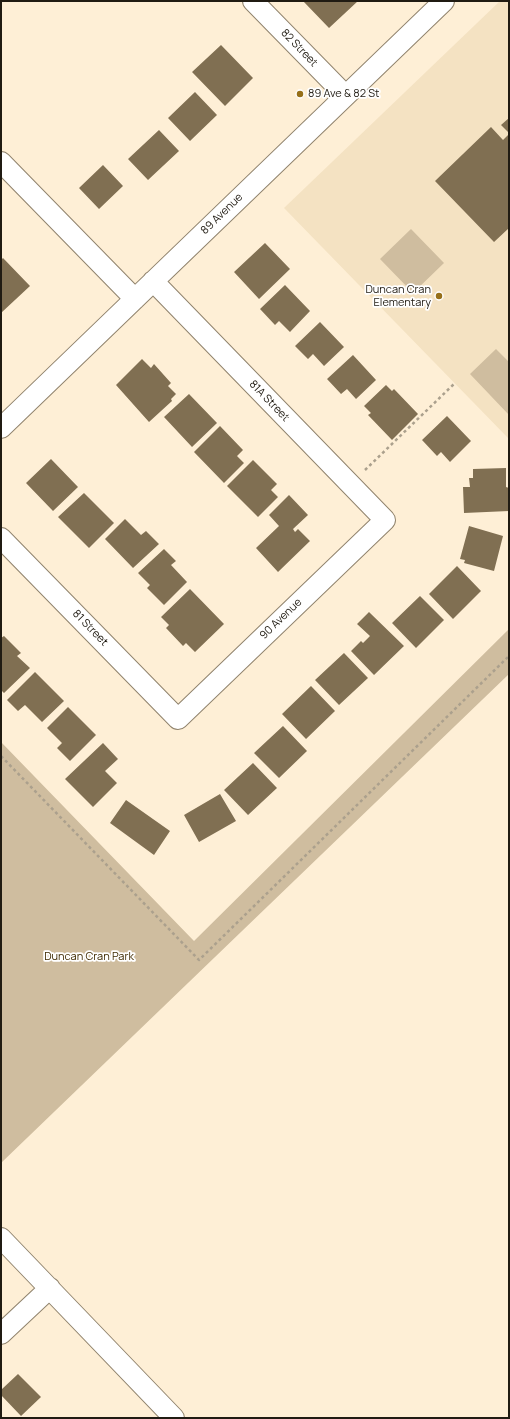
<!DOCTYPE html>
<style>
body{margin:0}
#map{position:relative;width:510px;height:1419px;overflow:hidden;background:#feefd6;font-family:Manrope,sans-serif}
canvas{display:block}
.frame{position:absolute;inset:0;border:2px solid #201b12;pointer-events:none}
</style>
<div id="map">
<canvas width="510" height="1419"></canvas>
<div class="frame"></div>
</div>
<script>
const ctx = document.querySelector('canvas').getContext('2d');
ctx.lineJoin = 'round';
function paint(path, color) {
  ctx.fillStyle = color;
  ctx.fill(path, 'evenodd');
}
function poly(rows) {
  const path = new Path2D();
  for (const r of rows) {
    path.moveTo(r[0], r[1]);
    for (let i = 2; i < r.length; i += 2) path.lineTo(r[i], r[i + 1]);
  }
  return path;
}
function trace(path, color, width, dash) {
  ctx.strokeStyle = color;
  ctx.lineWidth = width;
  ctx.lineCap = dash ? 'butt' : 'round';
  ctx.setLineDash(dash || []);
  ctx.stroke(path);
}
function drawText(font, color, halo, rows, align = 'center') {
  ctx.font = font + ' Manrope,sans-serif';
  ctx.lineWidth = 3.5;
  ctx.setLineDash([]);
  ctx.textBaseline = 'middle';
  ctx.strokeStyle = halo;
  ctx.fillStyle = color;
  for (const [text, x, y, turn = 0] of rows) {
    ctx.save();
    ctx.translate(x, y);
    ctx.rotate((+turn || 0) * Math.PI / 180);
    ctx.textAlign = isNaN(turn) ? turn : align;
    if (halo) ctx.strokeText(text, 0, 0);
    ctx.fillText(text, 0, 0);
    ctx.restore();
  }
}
paint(poly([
 [500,1,509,1,509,439,284,208]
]), '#f4e2c2');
paint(poly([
 [411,229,444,263,413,293,380,259],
 [496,349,509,362,509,415,470,374],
 [509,629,509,674,1,1163,1,742,194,941]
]), '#cfbd9f');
paint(poly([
 [303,1,358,1,329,28],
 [221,45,253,78,225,106,192,72],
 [195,92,217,115,190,141,168,118],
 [509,118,509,133,501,125],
 [491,127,503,140,509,134,509,228,494,242,435,181],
 [159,130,179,151,148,180,128,159],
 [103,165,123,186,99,209,79,188],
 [265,243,290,269,259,299,234,272],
 [3,258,30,286,1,313,1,260],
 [285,285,310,311,290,332,279,321,275,325,260,309],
 [320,322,344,347,324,366,313,354,308,359,295,346],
 [353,355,376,380,356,399,347,389,341,394,327,379],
 [142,359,151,368,154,364,171,383,168,386,176,394,171,399,172,401,149,422,116,385],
 [386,385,392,391,394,389,418,414,392,440,368,415,371,413,364,406],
 [189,394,217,423,192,447,164,417],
 [447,416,471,441,450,462,441,452,437,456,422,440],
 [220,426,243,450,237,456,244,463,224,483,194,452],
 [51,459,78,487,53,511,26,483],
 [253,460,277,484,271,490,278,497,258,517,227,486],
 [506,468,506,487,509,488,509,511,464,513,463,487,470,487,469,478,473,478,473,469],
 [84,493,114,523,89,548,58,517],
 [289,495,308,515,293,529,295,532,298,529,310,541,278,572,256,548,279,526,269,515],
 [125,519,141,535,146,531,159,544,133,568,105,539],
 [469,526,503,536,494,571,464,563,465,560,460,559],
 [164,549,176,561,171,565,187,582,164,605,147,588,150,585,138,573],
 [457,566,481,591,453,619,429,594],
 [190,589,224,624,195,652,186,643,183,646,166,628,169,625,161,617],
 [420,596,444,620,416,648,392,623],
 [369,612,404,646,374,675,351,651,361,641,363,643,370,636,357,624],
 [4,636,21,653,17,656,30,668,4,693,1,690,1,638],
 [344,653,368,678,339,705,315,680],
 [35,672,64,701,42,722,25,705,18,711,7,700],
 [311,686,335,711,306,739,282,714],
 [68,707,96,735,70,761,57,748,62,743,47,728],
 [283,726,307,751,279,778,254,753],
 [103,743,118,759,105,771,117,783,93,807,65,779],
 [253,763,277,788,248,815,224,790],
 [220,794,236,821,199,842,184,815],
 [126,800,170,831,154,855,110,823],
 [18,1374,41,1397,21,1416,1,1395,1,1390]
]), '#806f52');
const minor = poly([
 [253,1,345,95],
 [1,162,135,299],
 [1,428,444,1],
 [1,538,178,719,385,520,153,281],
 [1,1238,174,1418],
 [1,1334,50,1288]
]);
trace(minor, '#90836d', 22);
trace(poly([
 [365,470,455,383],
 [1,756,199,960,509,656]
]), '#aba08d', 2.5, [3, 3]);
trace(minor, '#fff', 20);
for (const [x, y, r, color] of [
 [300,94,4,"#966f19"],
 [439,296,4,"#966f19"]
]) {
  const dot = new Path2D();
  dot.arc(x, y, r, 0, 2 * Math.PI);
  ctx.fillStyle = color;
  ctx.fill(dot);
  trace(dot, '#fff', 1.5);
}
drawText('11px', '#201b12', '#fff', [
 ["82 Street",299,48,46],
 ["89 Avenue",222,214,-44],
 ["81A Street",269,401,46],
 ["90 Avenue",281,619,-44],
 ["81 Street",90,628,46]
]);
drawText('11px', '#201b12', '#fff', [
 ["89 Ave & 82 St",308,94],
 ["Duncan Cran",431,290,"right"],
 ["Elementary",431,303,"right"]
], 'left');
drawText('11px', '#3f2b02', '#fff', [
 ["Duncan Cran Park",89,957]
]);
</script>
